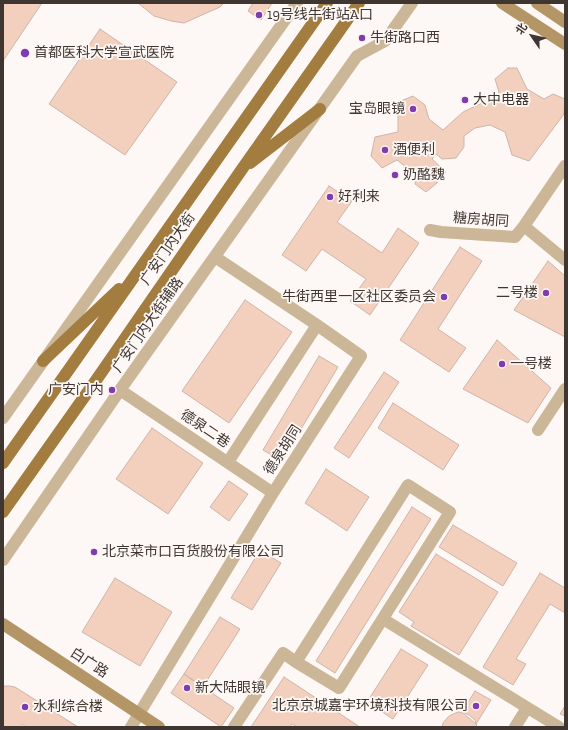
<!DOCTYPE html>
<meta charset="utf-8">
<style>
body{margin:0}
#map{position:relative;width:568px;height:730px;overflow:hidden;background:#fdf8f5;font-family:"Zilla Slab","Noto Sans SC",serif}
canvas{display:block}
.frame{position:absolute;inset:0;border:4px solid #403631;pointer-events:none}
.north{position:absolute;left:512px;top:16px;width:40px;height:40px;-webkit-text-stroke:3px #fdf8f5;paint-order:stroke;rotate:304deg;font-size:11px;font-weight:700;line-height:16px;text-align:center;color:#403631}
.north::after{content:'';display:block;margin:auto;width:14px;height:18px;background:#403631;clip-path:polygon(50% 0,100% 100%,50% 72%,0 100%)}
</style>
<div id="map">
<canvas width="568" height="730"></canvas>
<div class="frame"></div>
<div class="north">北</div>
</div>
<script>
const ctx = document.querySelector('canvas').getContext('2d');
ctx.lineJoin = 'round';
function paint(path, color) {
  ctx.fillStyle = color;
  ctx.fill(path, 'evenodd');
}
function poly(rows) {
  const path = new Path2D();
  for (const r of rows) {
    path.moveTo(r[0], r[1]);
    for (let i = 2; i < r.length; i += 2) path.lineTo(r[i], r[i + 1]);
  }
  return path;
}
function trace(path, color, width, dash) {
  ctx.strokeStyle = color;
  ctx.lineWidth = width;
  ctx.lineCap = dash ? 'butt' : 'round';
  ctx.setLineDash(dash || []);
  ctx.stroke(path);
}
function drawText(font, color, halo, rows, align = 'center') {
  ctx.font = font + ' "Zilla Slab","Noto Sans SC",serif';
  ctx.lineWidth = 3.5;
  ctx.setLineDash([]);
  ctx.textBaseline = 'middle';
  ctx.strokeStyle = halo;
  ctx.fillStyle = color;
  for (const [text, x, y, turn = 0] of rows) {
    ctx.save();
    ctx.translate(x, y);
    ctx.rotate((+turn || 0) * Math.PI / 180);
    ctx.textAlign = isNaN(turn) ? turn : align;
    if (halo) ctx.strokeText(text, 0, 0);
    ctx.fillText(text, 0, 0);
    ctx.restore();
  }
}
const building = poly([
 [3,3,42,3,3,61,3,3],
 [138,3,224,3,220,7,184,23,171,21,154,16,138,3],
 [253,3,272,3,261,20,248,11,253,3],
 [100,29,177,82,125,155,49,104,100,29],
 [508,68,517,68,527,89,544,99,553,94,565,99,564,114,529,161,512,155,505,132,490,125,475,128,464,136,464,147,456,158,442,159,436,154,432,159,446,172,437,183,426,192,415,184,416,175,397,160,382,168,371,156,375,137,398,132,398,102,413,96,425,105,429,119,443,130,463,112,482,103,493,102,499,92,495,79,508,68],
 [329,186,352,201,337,222,382,253,398,228,419,243,370,315,350,301,366,279,322,249,306,271,282,255,329,186],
 [460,247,482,261,438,329,466,348,449,372,400,340,460,247],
 [548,261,565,276,565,337,514,310,548,261],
 [245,300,292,332,229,423,182,391,245,300],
 [497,340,551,388,528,423,463,389,497,340],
 [319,356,338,367,282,461,263,450,319,356],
 [384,372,399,382,349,458,334,448,384,372],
 [393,403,459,445,443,470,378,428,393,403],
 [152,428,203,463,168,514,116,479,152,428],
 [326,469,369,497,347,531,305,503,326,469],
 [229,481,248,494,229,521,210,507,229,481],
 [412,507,431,519,335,673,316,661,412,507],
 [453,525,517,563,503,586,439,547,453,525],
 [260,550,281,563,252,610,231,598,260,550],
 [436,554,498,592,459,655,411,626,414,622,399,612,436,554],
 [540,573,565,588,565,613,550,604,516,659,526,664,513,685,483,667,540,573],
 [115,578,172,612,140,666,82,632,115,578],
 [220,617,240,629,203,687,184,674,220,617],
 [401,649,428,665,393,719,367,702,401,649],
 [184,674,234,708,221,727,171,693,184,674],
 [284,677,360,727,297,727,292,724,290,727,251,727,284,677],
 [3,686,9,686,15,687,78,727,26,727,22,724,20,727,3,727,3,686],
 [475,691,491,700,476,724,462,712,475,691],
 [565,706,565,716,560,714,565,706],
 [458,712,465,713,469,715,475,720,477,727,442,727,443,723,448,717,451,715,458,712]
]);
paint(building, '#f3cfbd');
trace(building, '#ceb4a8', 1);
trace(poly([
 [524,226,565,260],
 [430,230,441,232,515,237,524,226,565,166],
 [120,390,273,493],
 [538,430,565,389],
 [228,462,317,325],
 [383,619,559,727],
 [131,727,273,493,361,356,317,325,215,257],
 [234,727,283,653,296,662,339,688,450,512,408,485,296,662],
 [515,727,527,708]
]), '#cbb697', 12);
trace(poly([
 [3,418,297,3],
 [3,560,120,390,357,56,385,41,412,3]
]), '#cbb697', 12);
trace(poly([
 [502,3,565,44],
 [537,3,565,22],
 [3,624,159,727]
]), '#b49566', 12);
trace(poly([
 [250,163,320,109],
 [43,361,119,289],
 [3,463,327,3],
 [3,512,99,376,240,172,359,3]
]), '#a37d40', 12);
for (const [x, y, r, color] of [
 [259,15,4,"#803baf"],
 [362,38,4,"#803baf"],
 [25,53,5,"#803baf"],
 [465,100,4,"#803baf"],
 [413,109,4,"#803baf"],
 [385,150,4,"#803baf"],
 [395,175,4,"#803baf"],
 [330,197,4,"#803baf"],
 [546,293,4,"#803baf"],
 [444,297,4,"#803baf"],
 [502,364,4,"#803baf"],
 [112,390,4,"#803baf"],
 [94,552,4,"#803baf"],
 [187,688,4,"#803baf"],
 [476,706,4,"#803baf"],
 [25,707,4,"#803baf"]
]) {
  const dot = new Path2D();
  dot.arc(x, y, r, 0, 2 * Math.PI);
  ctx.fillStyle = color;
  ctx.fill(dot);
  trace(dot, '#fdf8f5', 1.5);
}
drawText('14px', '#403631', '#fdf8f5', [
 ["19号线牛街站A口",267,15],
 ["牛街路口西",370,38],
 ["首都医科大学宣武医院",34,53],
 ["大中电器",473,100],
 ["宝岛眼镜",405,109,"right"],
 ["酒便利",393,150],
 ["奶酪魏",403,175],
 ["好利来",338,197],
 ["二号楼",538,293,"right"],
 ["牛街西里一区社区委员会",436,297,"right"],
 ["一号楼",510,364],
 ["广安门内",104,390,"right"],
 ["北京菜市口百货股份有限公司",102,552],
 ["新大陆眼镜",195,688],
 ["北京京城嘉宇环境科技有限公司",468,706,"right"],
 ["水利综合楼",33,707]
], 'left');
drawText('14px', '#403631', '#fdf8f5', [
 ["糖房胡同",481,220,4],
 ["广安门内大街",168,249,-55],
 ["广安门内大街辅路",148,325,-55],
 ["德泉二巷",205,429,34],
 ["德泉胡同",283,450,-57],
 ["白广路",89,663,33]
]);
</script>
